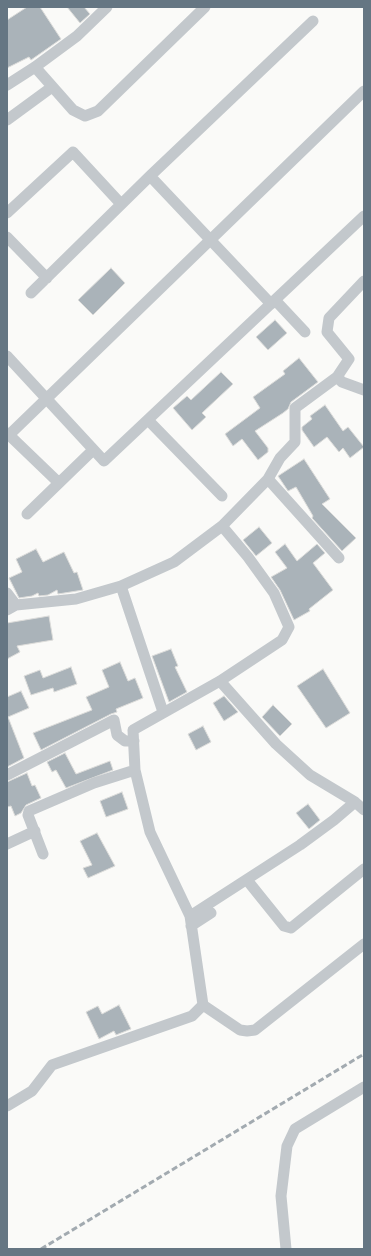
<!DOCTYPE html>
<style>
body{margin:0}
#map{position:relative;width:371px;height:1256px;overflow:hidden;background:#fafaf8;font-family:"Fira Sans",sans-serif}
canvas{display:block}
.frame{position:absolute;inset:0;border:8px solid #657683;pointer-events:none}
</style>
<div id="map">
<canvas width="371" height="1256"></canvas>
<div class="frame"></div>
</div>
<script>
const ctx = document.querySelector('canvas').getContext('2d');
ctx.lineJoin = 'round';
function paint(path, color) {
  ctx.fillStyle = color;
  ctx.fill(path, 'evenodd');
}
function poly(rows) {
  const path = new Path2D();
  for (const r of rows) {
    path.moveTo(r[0], r[1]);
    for (let i = 2; i < r.length; i += 2) path.lineTo(r[i], r[i + 1]);
  }
  return path;
}
function trace(path, color, width, dash) {
  ctx.strokeStyle = color;
  ctx.lineWidth = width;
  ctx.lineCap = dash ? 'butt' : 'round';
  ctx.setLineDash(dash || []);
  ctx.stroke(path);
}
const building = poly([
 [27,7,40,7,61,39,31,60,29,57,7,68,7,20,27,7],
 [67,7,84,7,90,14,80,23,67,7],
 [111,268,125,283,93,315,78,300,111,268],
 [275,320,287,333,268,350,256,337,275,320],
 [299,358,318,382,291,402,288,409,283,413,255,431,268,448,268,452,258,460,242,439,233,446,225,434,260,408,253,397,285,374,283,371,299,358],
 [221,372,233,384,202,413,206,417,192,430,173,408,187,396,191,400,221,372],
 [325,405,343,431,348,427,364,447,350,458,343,448,339,452,327,437,314,447,302,430,302,427,312,419,310,416,325,405],
 [304,459,330,499,322,504,356,538,342,551,312,518,313,516,296,487,288,491,278,476,304,459],
 [259,527,272,543,256,556,243,540,259,527],
 [285,544,297,561,317,544,325,553,313,563,333,590,309,609,310,611,294,620,280,590,271,577,287,568,275,552,285,544],
 [36,549,43,562,64,552,74,573,77,572,83,590,58,594,57,590,48,595,39,596,38,593,32,596,19,598,9,578,22,572,16,559,36,549],
 [49,616,53,640,17,646,20,652,7,659,7,623,49,616],
 [171,649,178,666,175,667,187,692,169,702,152,656,171,649],
 [120,662,128,681,135,678,143,698,116,709,117,712,111,714,41,750,33,733,92,710,86,697,109,687,102,670,120,662],
 [71,667,77,684,54,692,53,688,31,695,24,676,40,670,43,678,71,667],
 [323,669,350,713,326,728,297,686,323,669],
 [21,691,29,708,8,717,24,758,7,767,7,697,21,691],
 [224,696,238,712,224,721,213,703,224,696],
 [273,705,292,724,280,736,262,717,273,705],
 [203,726,211,742,196,750,188,734,203,726],
 [65,753,76,774,110,761,113,770,66,788,56,770,52,772,47,762,65,753],
 [27,773,32,786,35,785,41,798,26,805,21,813,15,816,11,806,7,807,7,782,27,773],
 [122,792,128,809,106,817,100,801,122,792],
 [308,804,320,820,309,829,296,813,308,804],
 [97,833,115,866,88,878,83,868,92,865,80,841,97,833],
 [119,1005,131,1029,116,1035,114,1031,99,1039,86,1012,98,1006,102,1014,119,1005]
]);
paint(building, '#aab3b9');
trace(building, '#dcdcda', 1);
trace(poly([
 [35,67,73,110,85,116,98,111,205,7],
 [7,85,35,67,77,36,107,7],
 [7,120,52,87],
 [150,176,271,304],
 [7,213,73,152,121,204],
 [7,237,47,278],
 [31,293,150,176,313,21],
 [275,300,305,332],
 [7,356,104,461,364,216],
 [337,377,342,382,364,390],
 [148,420,222,496],
 [7,433,59,483],
 [9,435,364,91],
 [268,479,339,558],
 [27,514,93,450],
 [121,586,163,712],
 [7,593,16,605],
 [7,610,16,605,76,599,121,586,174,562,222,526,268,479,280,458,295,442,295,408,337,377,349,359,327,332,329,318,364,281],
 [220,681,276,744,310,775,355,802,364,810],
 [7,775,114,720,117,735,125,741,134,741],
 [7,844,35,831],
 [43,854,28,815,29,811,94,783,135,770],
 [247,880,284,926,291,928,364,869],
 [190,916,300,845,334,820,355,802],
 [191,926,211,913],
 [203,1005,240,1030,247,1031,255,1030,364,944],
 [7,1106,32,1091,52,1065,192,1016,203,1005,190,916,150,832,135,770,133,730,220,681,282,640,289,627,274,593,248,557,222,526],
 [286,1249,281,1196,287,1146,295,1129,364,1087]
]), '#c3c8cc', 11);
trace(poly([
 [41,1249,364,1054]
]), '#a2aab0', 3, [6, 3]);
</script>
